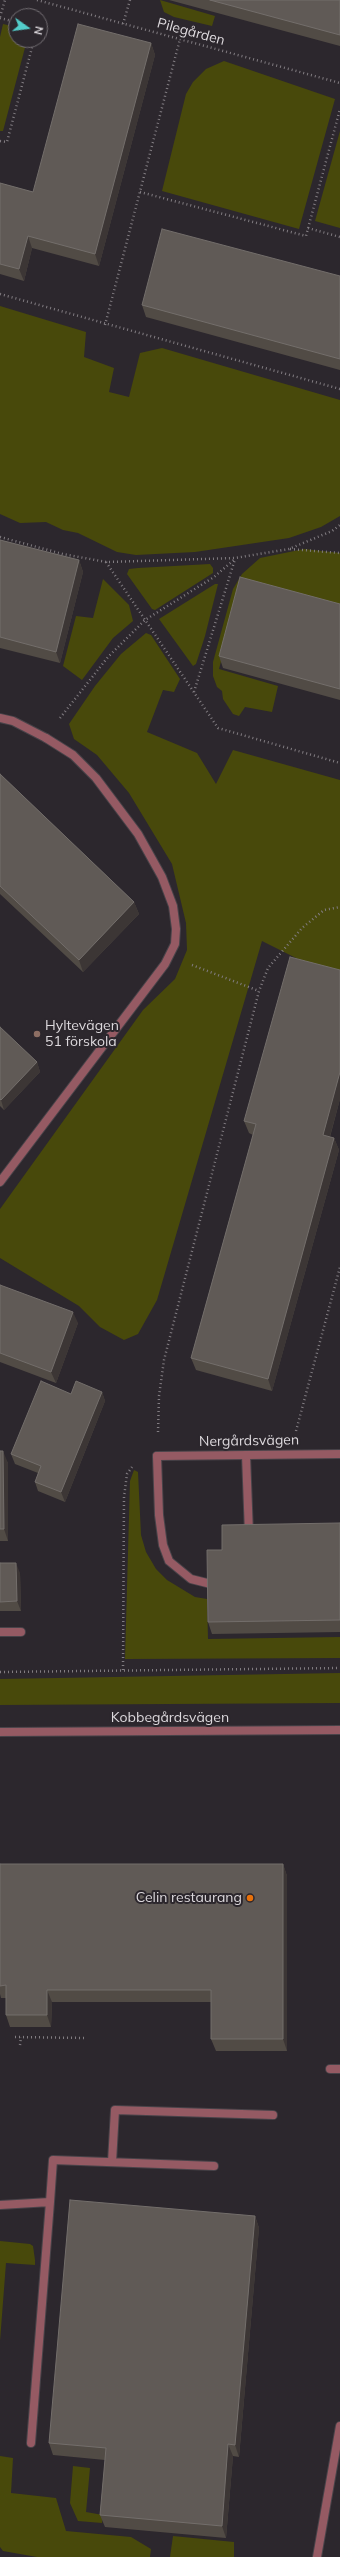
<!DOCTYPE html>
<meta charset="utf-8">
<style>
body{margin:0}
#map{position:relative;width:340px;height:2557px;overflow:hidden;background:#2c272d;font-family:Mulish,sans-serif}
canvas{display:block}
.north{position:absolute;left:8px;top:8px;width:40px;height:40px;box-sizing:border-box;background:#2c272d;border:1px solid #736e73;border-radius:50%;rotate:104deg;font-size:11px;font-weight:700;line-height:16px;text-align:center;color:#ddd9dd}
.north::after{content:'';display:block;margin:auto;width:14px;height:18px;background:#53cdca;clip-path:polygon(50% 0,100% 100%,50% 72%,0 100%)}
</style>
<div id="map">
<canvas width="340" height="2557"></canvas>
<div class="north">N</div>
</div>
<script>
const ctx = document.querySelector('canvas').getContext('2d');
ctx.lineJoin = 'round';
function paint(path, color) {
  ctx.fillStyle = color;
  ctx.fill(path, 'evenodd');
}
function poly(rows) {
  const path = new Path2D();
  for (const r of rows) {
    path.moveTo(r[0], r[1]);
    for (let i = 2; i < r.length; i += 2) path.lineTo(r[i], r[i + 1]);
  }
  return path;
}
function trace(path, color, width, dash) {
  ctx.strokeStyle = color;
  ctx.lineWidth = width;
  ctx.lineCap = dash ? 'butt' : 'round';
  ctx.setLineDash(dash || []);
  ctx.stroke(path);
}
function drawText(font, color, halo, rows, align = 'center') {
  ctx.font = font + ' Mulish,sans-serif';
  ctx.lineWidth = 4;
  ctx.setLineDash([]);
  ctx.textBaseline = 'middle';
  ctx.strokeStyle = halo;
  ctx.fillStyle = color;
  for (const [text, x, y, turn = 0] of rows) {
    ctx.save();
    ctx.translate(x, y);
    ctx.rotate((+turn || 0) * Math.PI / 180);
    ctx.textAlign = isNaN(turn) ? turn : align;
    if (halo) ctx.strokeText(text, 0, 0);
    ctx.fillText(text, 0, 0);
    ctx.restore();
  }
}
paint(poly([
 [160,0,215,16,212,26,174,17,164,12],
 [3,24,16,27,16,40,27,40,3,131,0,131,0,37],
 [224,61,335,99,299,229,162,191,186,94,193,82,206,69],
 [340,131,340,228,315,221],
 [0,306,86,332,84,357,114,368,109,392,129,397,140,353,162,348,340,400,340,516,321,527,289,538,195,552,136,555,117,552,78,533,63,530,46,522,20,523,0,514],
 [304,549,340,553,340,610,241,585,219,669,278,686,272,712,245,707,239,716,233,714,223,699,222,691,217,687,213,676,213,662,233,589,242,574,260,558],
 [210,564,213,568,213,573,155,610,152,609,127,574,129,569,138,568],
 [103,579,129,605,133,621,113,638,82,680,63,666,76,616,93,618],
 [215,584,218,584,205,636,196,664,193,666,159,619],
 [146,633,151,635,180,679,174,692,163,690,147,732,197,753,216,784,233,750,340,780,340,972,302,961,262,941,157,1300,138,1334,124,1340,100,1327,79,1306,0,1258,0,1209,143,1010,175,979,187,950,186,923,172,864,129,793,97,755,74,739,69,724,95,686,121,654],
 [134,1470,138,1472,141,1535,146,1552,156,1569,167,1580,195,1597,207,1599,208,1639,340,1637,340,1658,125,1659,130,1481],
 [340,1673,340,1703,0,1705,0,1679],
 [0,2241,30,2244,33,2246,35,2260,35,2265,6,2263,0,2341],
 [0,2456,13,2458,11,2493,56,2498,66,2531,131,2537,151,2549,150,2557,37,2557,3,2551,0,2547],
 [73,2466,90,2468,86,2512,103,2515,102,2523,78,2521,70,2503],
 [173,2536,234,2542,234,2557,170,2557]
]), '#48490b');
const service = poly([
 [0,1182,165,964,175,944,176,929,173,906,162,877,138,834,96,778,73,755,46,738],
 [246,1455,249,1534],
 [157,1456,159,1515,163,1545,169,1561,191,1579,211,1584],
 [0,1632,21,1632],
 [330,2069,340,2069],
 [112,2162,115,2110,273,2115],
 [50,2202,53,2160,214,2166],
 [0,2205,50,2202,31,2443],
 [317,2557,340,2426]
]);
const minor = poly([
 [0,718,13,721,46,738],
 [157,1456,340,1454]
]);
const tertiary = poly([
 [0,1732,340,1730]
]);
trace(service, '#484349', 10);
trace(minor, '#484349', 10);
trace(tertiary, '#484349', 10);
trace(poly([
 [37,0,340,83],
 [0,17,5,0],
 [0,18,16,22],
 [123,24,130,0],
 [0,141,7,142,34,40],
 [140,192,306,236,340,109],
 [308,228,340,237],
 [0,294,340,389],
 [105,325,180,39],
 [0,537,63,554,106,562,235,558,289,549,332,531,340,525],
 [290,549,340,553],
 [106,562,218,728,340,763],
 [194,692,235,559],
 [60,718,108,657,145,620,214,577,235,559],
 [192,965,259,991],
 [296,1431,340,1267],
 [158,1432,159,1396,164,1360,259,991,268,968,302,928,324,910,340,907],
 [123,1670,124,1497,127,1474,132,1467],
 [0,1672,340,1668],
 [15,2037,85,2038],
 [20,2045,21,2037]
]), '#827d82', 2.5, [1, 3]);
trace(service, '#955a63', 8);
trace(minor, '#955a63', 8);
trace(tertiary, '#955a63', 8);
paint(poly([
 [169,0,340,0,340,46],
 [151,43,155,55,99,266,32,248,24,281,0,274,0,183,33,192],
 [340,276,340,370,146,317,142,305],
 [0,540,79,560,83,572,60,663,0,648],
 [340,604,340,700,223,668,219,656],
 [0,774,134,902,139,914,83,972,0,894],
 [340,970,340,1099,330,1137,334,1138,339,1150,272,1391,196,1370,191,1358,253,1135,249,1133,244,1121],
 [0,1027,37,1062,40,1072,4,1110,0,1106],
 [0,1285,78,1323,56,1383,0,1362],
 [102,1392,105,1401,65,1502,38,1491,35,1482,38,1473,15,1464,11,1454,71,1394],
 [0,1451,8,1463,8,1541,0,1541],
 [340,1523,340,1632,212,1634,208,1622],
 [0,1563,20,1573,21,1611,0,1611],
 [0,1864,283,1864,287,1876,287,2051,216,2051,211,2039,211,2002,52,2002,51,2027,10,2027,6,2015,6,1998,1,1998,0,1994],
 [255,2216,259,2228,239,2457,233,2456,226,2538,105,2527,100,2515,105,2460,53,2455,49,2443]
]), '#514b45');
paint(poly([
 [151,43,155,55,99,266,95,254],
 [28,236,32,248,24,281,19,269],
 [79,560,83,572,60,663,56,652],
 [134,902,139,914,83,972,79,960],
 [37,1062,40,1072,4,1110,1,1100],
 [340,1072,340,1099,327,1147,323,1135],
 [334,1138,339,1150,272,1391,268,1379],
 [73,1312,78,1323,56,1383,51,1372],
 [102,1392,105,1401,65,1502,61,1492],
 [3,1451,8,1463,8,1541,4,1529],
 [16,1563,20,1573,21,1611,17,1601],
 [283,1864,287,1876,287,2051,283,2039],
 [47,1990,52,2002,51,2027,47,2015],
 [255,2216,259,2228,239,2457,235,2445],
 [228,2444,233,2456,226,2538,222,2526]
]), '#3c3635');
const building = poly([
 [210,0,340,0,340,35,210,0],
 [78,24,151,43,95,254,28,236,19,269,0,264,0,183,33,192,78,24],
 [162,229,340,276,340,359,142,305,162,229],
 [0,540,79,560,56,652,0,637,0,540],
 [240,577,340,604,340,689,219,656,240,577],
 [0,774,134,902,79,960,0,886,0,774],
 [290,957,340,970,340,1072,323,1135,334,1138,268,1379,191,1358,256,1124,244,1121,290,957],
 [0,1027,37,1062,1,1100,0,1099,0,1027],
 [0,1285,73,1312,51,1372,0,1353,0,1285],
 [41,1381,71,1394,76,1381,102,1392,61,1492,35,1482,41,1466,11,1454,41,1381],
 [0,1451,3,1451,4,1529,0,1529,0,1451],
 [340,1523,340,1620,208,1622,207,1550,222,1550,222,1525,340,1523],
 [0,1563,16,1563,17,1601,0,1602,0,1563],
 [0,1864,283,1864,283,2039,211,2039,211,1990,47,1990,47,2015,6,2015,6,1985,0,1986,0,1864],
 [70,2200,255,2216,235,2445,228,2444,222,2526,100,2515,106,2448,49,2443,70,2200]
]);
paint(building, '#605a56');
trace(building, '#736e6b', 1);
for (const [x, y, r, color] of [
 [37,1034,4,"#8d6e63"],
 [250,1898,4,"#e8710a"]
]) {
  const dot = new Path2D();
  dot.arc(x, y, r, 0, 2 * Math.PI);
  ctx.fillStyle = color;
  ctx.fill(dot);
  trace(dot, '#2c272d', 1.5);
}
drawText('14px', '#ddd9dd', '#2c272d', [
 ["Pilegården",191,32,15],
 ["Nergårdsvägen",249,1441,-1],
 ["Kobbegårdsvägen",170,1718]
]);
drawText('14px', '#ddd9dd', '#2c272d', [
 ["Hyltevägen",45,1026],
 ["51 förskola",45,1042],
 ["Celin restaurang",242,1898,"right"]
], 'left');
</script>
